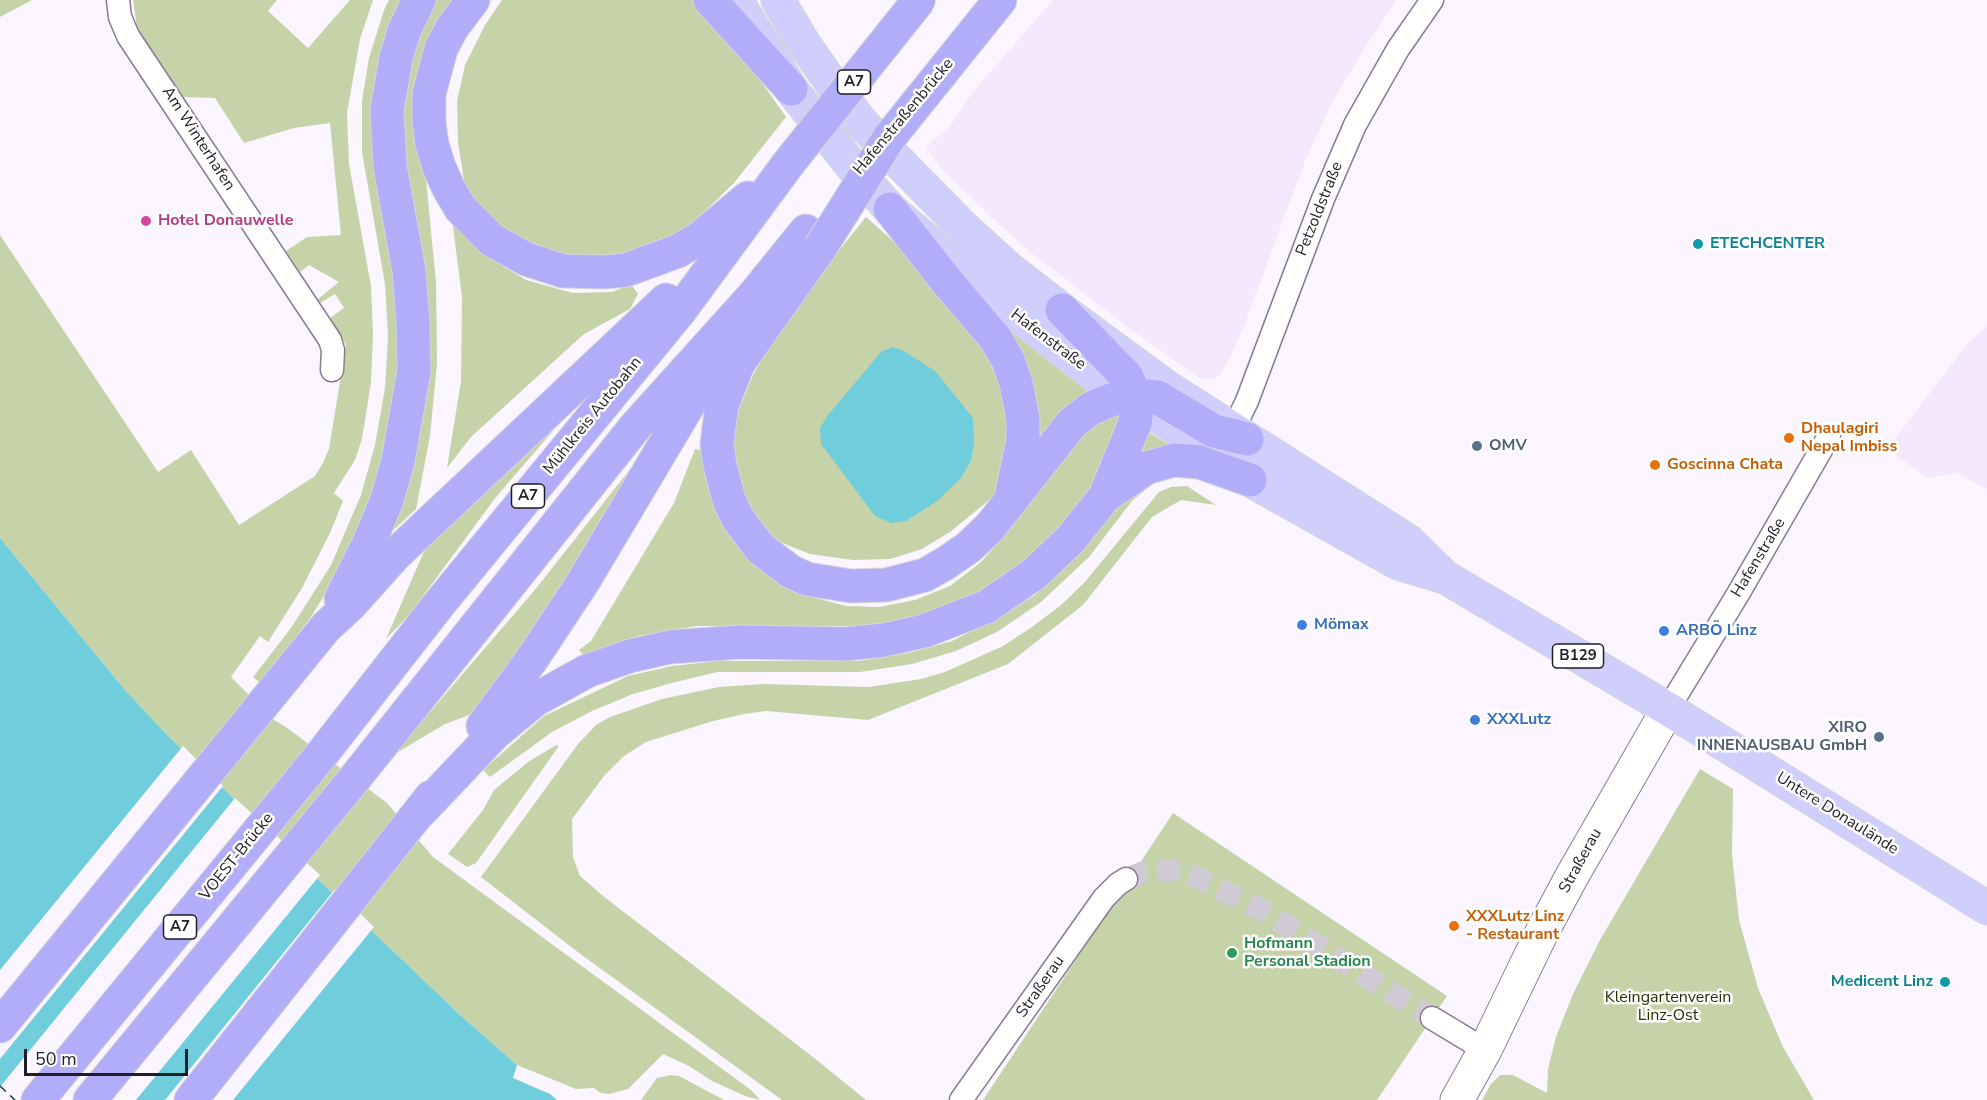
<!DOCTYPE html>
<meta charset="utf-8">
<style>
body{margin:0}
#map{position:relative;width:1987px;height:1100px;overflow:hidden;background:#faf5ff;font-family:"Nunito Sans",sans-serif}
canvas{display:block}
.scale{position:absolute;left:24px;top:1049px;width:164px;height:27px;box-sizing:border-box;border:3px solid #221d26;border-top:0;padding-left:8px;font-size:18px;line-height:21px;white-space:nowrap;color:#221d26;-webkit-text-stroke:4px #fff;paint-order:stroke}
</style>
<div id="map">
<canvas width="1987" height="1100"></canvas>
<div class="scale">50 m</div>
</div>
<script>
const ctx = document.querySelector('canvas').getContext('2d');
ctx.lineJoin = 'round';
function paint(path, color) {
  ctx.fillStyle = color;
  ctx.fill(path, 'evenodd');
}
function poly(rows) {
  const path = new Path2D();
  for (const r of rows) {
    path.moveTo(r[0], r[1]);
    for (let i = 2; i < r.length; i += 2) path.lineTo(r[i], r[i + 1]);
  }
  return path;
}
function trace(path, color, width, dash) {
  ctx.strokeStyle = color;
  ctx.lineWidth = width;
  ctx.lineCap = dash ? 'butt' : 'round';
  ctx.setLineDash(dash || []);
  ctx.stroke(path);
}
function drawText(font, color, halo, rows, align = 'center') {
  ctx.font = font + ' "Nunito Sans",sans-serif';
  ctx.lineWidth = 5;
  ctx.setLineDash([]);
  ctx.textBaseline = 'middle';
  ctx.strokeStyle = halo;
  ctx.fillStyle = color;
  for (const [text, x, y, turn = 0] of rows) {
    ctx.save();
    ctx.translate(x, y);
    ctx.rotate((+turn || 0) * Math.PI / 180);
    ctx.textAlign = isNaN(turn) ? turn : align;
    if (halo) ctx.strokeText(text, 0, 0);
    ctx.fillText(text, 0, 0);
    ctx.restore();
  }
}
paint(poly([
 [1053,0,1396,0,1354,65,1330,106,1303,166,1244,326,1227,364,1219,376,1212,380,1197,376,1134,332,1029,251,983,209,941,168,926,146,949,128,973,92],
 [1987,326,1987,489,1956,473,1928,478,1887,449,1969,342]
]), '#f4e8fc');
paint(poly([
 [0,0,32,0,0,17],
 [133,0,277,0,268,11,308,48,350,0,373,0,360,39,347,113,349,164,371,286,373,333,371,382,362,439,355,460,334,493,343,501,330,533,302,588,268,642,260,636,231,677,274,720,286,727,387,803,433,857,751,1090,760,1100,745,1096,712,1081,689,1066,663,1054,628,1089,609,1094,601,1093,594,1088,576,1089,517,1065,460,1015,169,737,125,690,0,538,0,235,158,472,191,450,239,525,315,476,323,463,329,449,346,345,330,318,344,308,335,294,320,303,318,299,339,282,309,265,300,272,286,251,307,237,341,235,330,123,294,128,244,143,215,98,181,97,137,27],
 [389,0,403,0,384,212,402,336,389,452,351,551,311,617,260,683,253,677,291,628,331,565,361,495,375,445,385,388,388,336,385,284,362,152,362,101,369,58,384,10],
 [435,0,456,0,418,96,436,283,437,363,430,436,416,509,385,538,428,390,429,347,406,184,402,86,414,39],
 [502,0,700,0,731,38,786,117,734,183,692,224,663,244,602,260,530,252,476,208,464,180,458,142,457,101,465,65,485,25],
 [866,217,901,248,974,322,1013,398,1007,477,994,496,950,532,922,549,890,559,853,560,810,554,782,543,764,530,749,507,740,487,733,460,733,433,739,409,753,375,770,345,824,269],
 [452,219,486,256,526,280,573,293,612,292,631,284,638,294,630,309,584,334,471,437,447,468,461,381,462,297],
 [1000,321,1090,391,1036,448],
 [577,403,496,497,409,615,386,639,432,533],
 [1108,411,1127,416,1100,480,1063,527,1033,557,1000,581,953,606,913,618,875,626,697,626,638,636,584,656,579,650,591,641,674,503,695,449,706,451,773,578,812,597,846,606,879,607,915,600,950,586,981,562,1012,527,1053,459],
 [1141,427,1174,448,1134,454],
 [646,449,580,567,472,714,445,724,393,755,534,591],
 [1167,477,1151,485,1132,501,1089,557,1041,602,997,632,956,651,912,664,860,672,717,672,672,683,633,694,592,711,552,732,490,777,483,770,544,716,628,676,672,666,717,661,859,661,908,653,952,641,990,622,1034,596,1072,560,1129,489],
 [1187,486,1216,505,1181,500,1152,517,1083,605,1008,664,868,720,766,711,744,714,713,721,646,742,624,756,604,776,572,819,573,857,580,876,603,896,813,1057,866,1100,782,1100,579,953,481,877,578,744,596,725,610,717,662,699,719,687,763,684,869,687,921,679,945,672,1003,646,1032,627,1061,605,1084,583,1159,492,1171,487],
 [556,745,559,746,476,863,467,867,448,854,483,810,494,790,528,762],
 [1700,769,1733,789,1732,855,1739,920,1758,988,1783,1047,1814,1100,1482,1100,1491,1084,1500,1075,1513,1075,1547,1093,1548,1069,1556,1037,1573,994,1600,940],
 [1173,813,1447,996,1377,1100,983,1100],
 [671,1075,679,1076,724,1100,641,1100,657,1078]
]), '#c6d3a8');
paint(poly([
 [893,347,904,351,935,371,973,418,974,443,971,461,960,479,937,501,906,521,891,523,875,516,821,444,820,428,828,415,882,351],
 [0,538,125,690,169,737,460,1015,517,1065,513,1078,550,1094,557,1100,0,1100]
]), '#70cddc');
paint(poly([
 [183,746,223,786,0,1059,0,970],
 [235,798,320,875,136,1100,0,1100,0,1087],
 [335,889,374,927,233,1100,165,1100]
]), '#faf5ff');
trace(poly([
 [0,1086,15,1100]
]), '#0d3a40', 1.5, [8, 6]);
trace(poly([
 [1126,879,1144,872,1182,870,1265,912,1432,1018]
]), '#cfcad4', 22, [22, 11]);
const street = poly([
 [118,0,120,17,128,36,330,340,333,350,332,370],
 [1233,430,1247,401,1323,199,1355,125,1398,49,1432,0],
 [1668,709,1738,594,1829,436],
 [1432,1018,1485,1050],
 [961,1100,1104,898,1118,884,1126,879]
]);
const secondary = poly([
 [1457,1100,1485,1050,1542,932,1572,876,1668,709]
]);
const primary = poly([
 [736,0,791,89,855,170,890,209,985,290,1097,377,1219,456,1250,480,1398,563,1441,576],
 [778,0,804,44,835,88,862,123,896,159,966,230,1008,268,1062,310,1168,388,1408,541,1445,577,1668,709,1987,908]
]);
const highway = poly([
 [473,0,452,28,441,49,429,94,429,122,432,144,439,167,449,189,461,209,492,240,526,259,563,271,605,272,626,270,678,251,700,238,748,198],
 [710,0,791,89],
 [889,138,1000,0],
 [890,209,948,283,995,338,1008,360,1016,383,1023,419,1023,440,1012,493],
 [820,248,738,364,722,405,719,427,717,445,720,465,729,500,738,519,761,549,790,571,807,579,851,586,886,585,925,575,946,563,969,547,990,527,1072,423,1090,409,1111,400,1136,395,1157,397,1214,431,1247,439],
 [1105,496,1146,468,1174,460,1199,462,1250,480],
 [341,599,368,545,387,500,398,461,414,371,413,322,409,271,390,166,387,110,396,58,404,31,419,0],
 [483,726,532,659,583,582,717,357],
 [419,813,495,733,535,700,587,671,630,656,670,647,741,642,845,644,884,640,924,631,986,607,1034,574,1071,539,1105,496,1135,423,1137,409,1134,392,1126,376,1062,310],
 [0,1026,326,627,351,604,395,555,666,300],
 [38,1100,322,754,440,603,679,312,788,164],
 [90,1100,355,778,635,427,755,294,806,231],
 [191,1100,431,797]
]);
trace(street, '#887c92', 25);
trace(secondary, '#887c92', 35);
trace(primary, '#d7d6d8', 35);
trace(highway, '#d7d6d8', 35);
trace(street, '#fff', 22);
trace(secondary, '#fff', 33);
trace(primary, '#d0cefb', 33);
trace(highway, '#b1adf8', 33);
const highwayBridge = poly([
 [788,164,919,0],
 [820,248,889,138]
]);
trace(highwayBridge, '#d7d6d8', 35, []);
trace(highwayBridge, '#b1adf8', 33);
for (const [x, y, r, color] of [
 [146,221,6,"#d1479c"],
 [1698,244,6,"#0f9aa8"],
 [1789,438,6,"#e8710a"],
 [1477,446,6,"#5c6f8a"],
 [1655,465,6,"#e8710a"],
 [1302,625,6,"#3f7fe0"],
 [1664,631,6,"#3f7fe0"],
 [1475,720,6,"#3f7fe0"],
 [1879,737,6,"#5c6f8a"],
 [1454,926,6,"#e8710a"],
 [1232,953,6,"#2e9e5b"],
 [1945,982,6,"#0f9aa8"]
]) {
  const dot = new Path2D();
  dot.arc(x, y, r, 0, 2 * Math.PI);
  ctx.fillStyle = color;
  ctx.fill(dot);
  trace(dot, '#fff', 2);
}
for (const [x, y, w] of [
 [854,82,33],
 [528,496,33],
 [1578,656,51],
 [180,927,33]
]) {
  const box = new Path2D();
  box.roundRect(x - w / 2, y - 12, w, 24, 4.5);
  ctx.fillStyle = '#fff';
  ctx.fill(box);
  trace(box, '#221d26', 1.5);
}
drawText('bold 15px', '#221d26', null, [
 ["A7",854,82],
 ["A7",528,496],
 ["B129",1578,656],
 ["A7",180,927]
]);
drawText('16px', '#221d26', '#fff', [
 ["Hafenstraßenbrücke",904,117,-50],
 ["Am Winterhafen",198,139,57],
 ["Petzoldstraße",1320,209,-68],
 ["Hafenstraße",1048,340,37],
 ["Mühlkreis Autobahn",593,416,-51],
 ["Hafenstraße",1759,558,-59],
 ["Untere Donaulände",1837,814,32],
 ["VOEST-Brücke",237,857,-51],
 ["Straßerau",1581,861,-61],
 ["Straßerau",1041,987,-55]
]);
drawText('bold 16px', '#b23c85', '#fff', [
 ["Hotel Donauwelle",158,221]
], 'left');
drawText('bold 16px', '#0d838f', '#fff', [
 ["ETECHCENTER",1710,244],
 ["Medicent Linz",1933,982,"right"]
], 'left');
drawText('bold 16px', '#c56008', '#fff', [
 ["Dhaulagiri",1801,429],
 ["Nepal Imbiss",1801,447],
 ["Goscinna Chata",1667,465],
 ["XXXLutz Linz",1466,917],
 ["- Restaurant",1466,935]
], 'left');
drawText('bold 16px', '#4e5e75', '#fff', [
 ["OMV",1489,446],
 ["XIRO",1867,728,"right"],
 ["INNENAUSBAU GmbH",1867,746,"right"]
], 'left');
drawText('bold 16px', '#366cbe', '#fff', [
 ["Mömax",1314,625],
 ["ARBÖ Linz",1676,631],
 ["XXXLutz",1487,720]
], 'left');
drawText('bold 16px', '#27864d', '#fff', [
 ["Hofmann",1244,944],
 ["Personal Stadion",1244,962]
], 'left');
drawText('16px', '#273100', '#fff', [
 ["Kleingartenverein",1668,998],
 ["Linz-Ost",1668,1016]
]);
</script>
